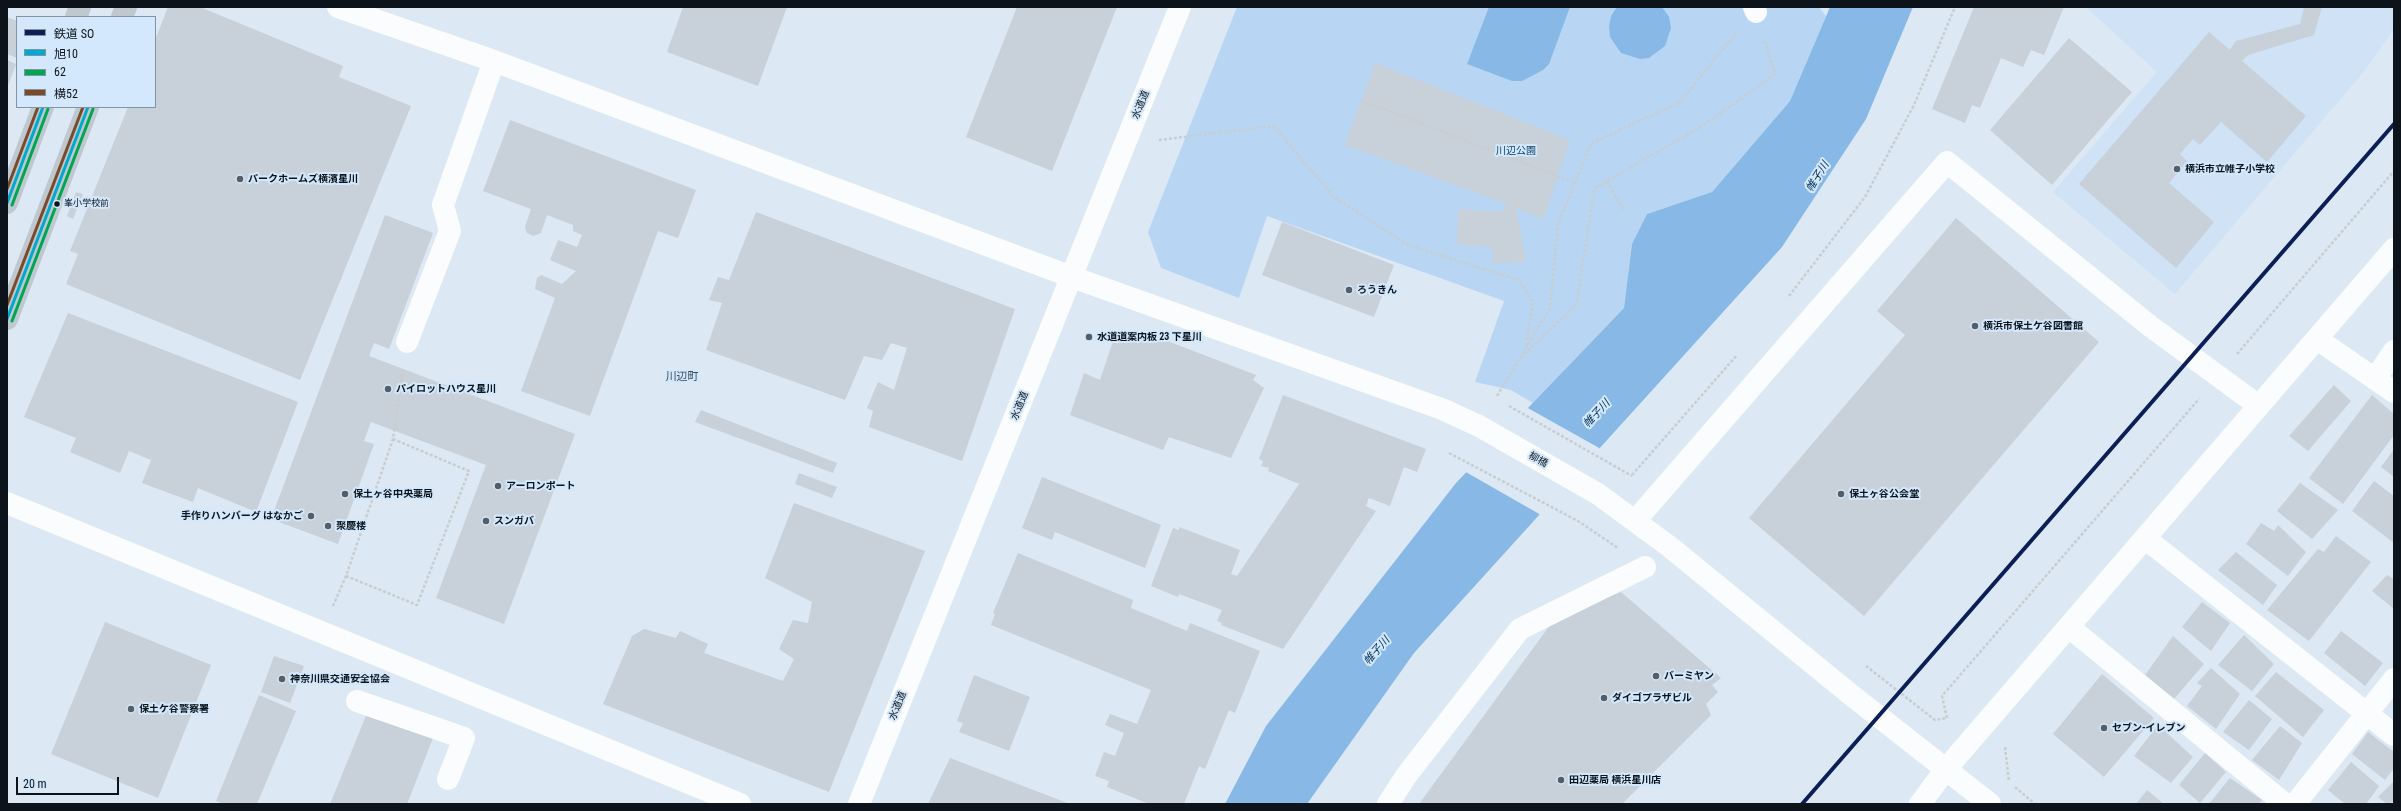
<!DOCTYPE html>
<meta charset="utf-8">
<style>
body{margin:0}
#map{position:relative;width:2401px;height:811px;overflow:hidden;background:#dce8f3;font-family:"Roboto Condensed","Noto Sans JP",sans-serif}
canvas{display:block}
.frame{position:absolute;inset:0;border:8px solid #0c131a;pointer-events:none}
.legend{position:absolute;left:16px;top:16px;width:140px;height:92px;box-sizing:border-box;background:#d3e8fc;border:1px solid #8393a2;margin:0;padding:5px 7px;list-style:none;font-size:12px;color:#0c131a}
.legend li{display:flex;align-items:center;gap:8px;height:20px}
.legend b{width:20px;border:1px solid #8393a2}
.scale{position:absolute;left:16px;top:777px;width:103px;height:18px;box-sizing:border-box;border:2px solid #0c131a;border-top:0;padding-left:5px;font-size:12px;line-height:14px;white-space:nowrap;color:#0c131a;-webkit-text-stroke:3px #d3e8fc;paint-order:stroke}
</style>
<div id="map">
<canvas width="2401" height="811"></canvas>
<div class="frame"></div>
<ul class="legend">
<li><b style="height:5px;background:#0c1e56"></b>鉄道 SO</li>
<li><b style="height:5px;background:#00a9ce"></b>旭10</li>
<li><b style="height:5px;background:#00a651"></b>62</li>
<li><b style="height:5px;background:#7a4b2a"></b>横52</li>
</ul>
<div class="scale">20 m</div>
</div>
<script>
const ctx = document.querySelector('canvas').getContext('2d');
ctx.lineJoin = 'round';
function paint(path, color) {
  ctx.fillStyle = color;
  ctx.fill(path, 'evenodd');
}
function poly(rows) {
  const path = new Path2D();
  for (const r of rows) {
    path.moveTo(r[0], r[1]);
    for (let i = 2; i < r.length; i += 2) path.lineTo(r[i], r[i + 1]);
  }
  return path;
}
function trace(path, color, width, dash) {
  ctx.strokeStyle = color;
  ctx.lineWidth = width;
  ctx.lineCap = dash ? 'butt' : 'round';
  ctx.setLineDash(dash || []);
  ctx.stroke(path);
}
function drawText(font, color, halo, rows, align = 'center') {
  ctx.font = font + ' "Roboto Condensed","Noto Sans JP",sans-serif';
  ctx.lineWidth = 4;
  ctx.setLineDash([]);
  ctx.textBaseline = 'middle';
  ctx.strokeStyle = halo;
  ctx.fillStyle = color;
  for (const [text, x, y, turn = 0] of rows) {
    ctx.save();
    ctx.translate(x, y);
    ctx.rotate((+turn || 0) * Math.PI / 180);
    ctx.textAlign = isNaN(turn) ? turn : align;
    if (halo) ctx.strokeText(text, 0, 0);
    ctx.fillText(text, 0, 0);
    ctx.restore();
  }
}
paint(poly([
 [2086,7,2394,7,2394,29,2365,70,2175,294,2053,192,2157,72]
]), '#cfe2f6');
paint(poly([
 [1237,7,1819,7,1826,16,1790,101,1712,192,1647,214,1632,244,1624,308,1533,403,1511,390,1475,382,1504,301,1267,216,1239,298,1161,268,1148,232]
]), '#b8d6f4');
paint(poly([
 [1489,7,1570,7,1549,64,1543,70,1522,81,1512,81,1467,64],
 [1617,7,1662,7,1669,17,1671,28,1665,46,1649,58,1640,59,1621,53,1610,37,1609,26,1611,16],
 [1830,7,1913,7,1866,119,1782,247,1414,653,1307,804,1225,804,1266,726,1456,483,1624,308,1632,244,1647,214,1712,192,1790,101]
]), '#87b8e6');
paint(poly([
 [1526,407,1601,449,1541,515,1464,471]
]), '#dce8f3');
paint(poly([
 [168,7,200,7,343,66,339,77,411,106,300,380,66,284,78,254,70,251,128,107,155,107,155,40],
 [683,7,787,7,758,86,667,52],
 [1017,7,1117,7,1052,171,966,137],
 [1974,7,2064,7,2044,55,2031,50,2023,67,2001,58,1980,108,1972,105,1965,123,1932,109],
 [2304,7,2322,7,2314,35,2248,55,2242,61,2306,116,2267,162,2221,122,2200,145,2193,139,2180,154,2187,161,2169,183,2214,222,2176,268,2079,184,2209,32,2230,50,2236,41,2300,24],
 [7,17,17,21,17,58,7,54],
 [2069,38,2132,92,2052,185,1990,130],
 [7,60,16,64,7,88],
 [1375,63,1570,140,1543,219,1516,208,1526,262,1493,263,1492,247,1457,245,1458,209,1501,212,1507,204,1345,145],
 [510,120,696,190,678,238,658,231,590,416,521,391,555,298,535,289,537,278,541,275,562,284,576,271,550,260,558,240,577,247,582,235,573,231,573,225,547,215,541,233,533,236,527,233,525,227,531,209,483,191],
 [76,192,83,194,73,219,67,216],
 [756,212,1015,309,962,461,869,427,873,411,867,408,878,382,894,390,907,348,891,343,882,360,864,356,845,400,706,350,722,303,709,300,718,277,729,280],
 [385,215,433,233,389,349,374,343,369,356,575,434,504,624,436,598,486,465,371,422,364,441,374,444,338,544,271,519],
 [1956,218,2099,342,1864,616,1749,518,1905,335,1877,311],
 [1282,222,1394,265,1374,317,1262,275],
 [68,313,298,402,256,512,198,488,193,502,142,483,151,460,129,451,120,473,70,452,76,438,24,417],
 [1116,332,1145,342,1149,334,1256,375,1253,380,1264,388,1231,458,1169,437,1163,450,1070,415,1084,373,1100,380],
 [2334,385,2351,401,2308,451,2289,436],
 [1283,395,1426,449,1417,472,1404,467,1390,506,1369,498,1366,506,1376,511,1283,649,1221,625,1222,623,1217,621,1222,610,1179,594,1178,597,1151,586,1173,528,1179,530,1179,527,1240,550,1231,574,1237,576,1299,484,1268,471,1269,468,1261,466,1263,461,1259,459],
 [2372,395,2394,414,2394,435,2343,504,2309,478],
 [701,410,837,463,833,473,695,422],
 [2394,449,2394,477,2381,467],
 [799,473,837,487,832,498,795,484],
 [1042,477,1161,525,1145,568,1055,532,1052,540,1022,528],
 [2374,481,2394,496,2394,543,2352,511],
 [2300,483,2338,510,2312,539,2277,511],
 [794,503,925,551,829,792,603,704,632,636,644,629,676,638,680,631,708,644,704,653,783,681,794,659,779,649,793,620,808,623,812,602,765,578],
 [2261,523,2274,531,2278,525,2306,552,2288,576,2246,544],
 [2336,536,2371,562,2309,641,2267,610,2318,549,2324,552],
 [2236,552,2277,585,2263,605,2218,570],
 [1018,553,1133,600,1131,608,1187,631,1190,623,1260,651,1235,713,1229,710,1205,769,1199,766,1184,804,1149,804,1107,787,1109,781,1095,776,1104,752,1115,756,1124,733,1105,725,1110,714,1137,724,1151,690,991,625,995,614,993,613],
 [2387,575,2394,579,2394,609,2372,591],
 [1621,592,1721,678,1712,685,1718,692,1706,704,1711,715,1622,804,1419,804,1556,617],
 [2202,602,2230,623,2211,651,2182,627],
 [105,622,211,665,158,798,51,754],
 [2341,631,2383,663,2365,686,2324,653],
 [2244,635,2274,664,2252,691,2218,665],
 [2173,636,2204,664,2174,699,2145,675],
 [274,656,304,666,290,703,261,692],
 [2211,668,2240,694,2216,729,2187,706,2202,686,2197,683],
 [2276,672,2324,710,2303,737,2255,696],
 [2102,674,2154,718,2104,777,2053,734],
 [974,675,1030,697,1009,751,959,732,963,723,957,721],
 [259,695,296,711,257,804,224,804,216,801],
 [2249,700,2272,719,2249,750,2223,732],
 [368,711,433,738,407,804,330,804],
 [2158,725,2193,757,2171,783,2134,756],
 [2280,726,2302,743,2279,780,2252,760],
 [2368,732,2394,752,2394,768,2385,780,2352,754],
 [2205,753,2226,772,2200,803,2179,785],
 [950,758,1070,804,928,804],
 [2351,762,2379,786,2366,804,2345,804,2328,790],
 [2230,778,2262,800,2258,804,2209,804],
 [2394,781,2394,801,2387,804,2378,797],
 [2147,790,2164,804,2136,804]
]), '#c8d0d9');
trace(poly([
 [1361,100,1575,183],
 [1159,140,1274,126,1334,197,1406,244,1518,280,1533,302,1526,345],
 [1607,181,1624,211],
 [1789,296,1865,197,1914,105,1955,7],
 [2237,354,2394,171],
 [1521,358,1576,305,1595,188,1704,125,1775,74,1764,39],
 [1497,396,1550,308,1558,224,1591,143,1679,103,1736,33],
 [1509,406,1632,476],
 [1449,453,1578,521,1618,548],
 [1632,475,1737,355],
 [346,576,417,605,469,471,393,439],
 [333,606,346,576,393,439,403,370],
 [1866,666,1935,720,1947,718],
 [1947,718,1942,696,2199,399],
 [2005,747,2009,781],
 [2015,787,2035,804]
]), '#c9cdd0', 2.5, [3, 2]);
trace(poly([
 [338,7,494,61,1072,277,1442,409,1479,426,1598,494,1670,547,1850,694,1990,804],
 [1754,7,1756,12],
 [2317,339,2394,392],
 [407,342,450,231,443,205,494,61],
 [2375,379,2394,351],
 [7,503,740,804],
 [1635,521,1947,162,2150,326,2259,406],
 [2146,539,2394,735],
 [2069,627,2285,804],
 [357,701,464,738,448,779],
 [859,804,1180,7],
 [1388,804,1406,776,1520,629,1645,567],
 [1920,804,1946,769,2394,249],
 [2295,804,2394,679]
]), '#fafcfd', 22);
trace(poly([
 [76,17,80,7],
 [122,17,126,7],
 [7,203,43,107],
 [7,319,88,107]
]), '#bfc7cf', 22);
trace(poly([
 [7,203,43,107],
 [7,319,88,107]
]), '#00a9ce', 3);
trace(poly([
 [12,205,48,109],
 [12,321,93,109]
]), '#00a651', 3);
trace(poly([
 [7,189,38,107],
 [7,305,83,107]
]), '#7a4b2a', 3);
trace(poly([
 [1802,804,2394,124]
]), '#0c1e56', 4);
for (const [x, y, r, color] of [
 [2177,169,4,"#555e66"],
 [240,179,4,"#555e66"],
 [57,204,3.5,"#0c131a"],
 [1349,290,4,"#555e66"],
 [1975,326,4,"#555e66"],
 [1089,337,4,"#555e66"],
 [388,389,4,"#555e66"],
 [498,486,4,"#555e66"],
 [345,494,4,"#555e66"],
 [1841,494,4,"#555e66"],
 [311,516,4,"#555e66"],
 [486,521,4,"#555e66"],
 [328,526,4,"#555e66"],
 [1656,676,4,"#555e66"],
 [282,679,4,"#555e66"],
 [1604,698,4,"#555e66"],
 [131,709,4,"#555e66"],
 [2104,728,4,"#555e66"],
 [1561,780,4,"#555e66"]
]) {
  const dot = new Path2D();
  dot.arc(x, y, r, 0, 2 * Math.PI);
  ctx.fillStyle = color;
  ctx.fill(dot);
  trace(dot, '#d3e8fc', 1.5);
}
drawText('9px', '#0c131a', '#d3e8fc', [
 ["峯小学校前",64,204]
], 'left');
drawText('10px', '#0c131a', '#d3e8fc', [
 ["水道道",1141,105,-68],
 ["水道道",1020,406,-68],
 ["柳橋",1538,460,30],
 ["水道道",898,706,-68]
]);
drawText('10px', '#104068', '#d3e8fc', [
 ["川辺公園",1516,151]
]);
drawText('bold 10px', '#0c131a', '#d3e8fc', [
 ["横浜市立帷子小学校",2185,169],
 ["パークホームズ横濱星川",248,179],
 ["ろうきん",1357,290],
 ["横浜市保土ケ谷図書館",1983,326],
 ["水道道案内板 23 下星川",1097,337],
 ["パイロットハウス星川",396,389],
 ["アーロンポート",506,486],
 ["保土ヶ谷中央薬局",353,494],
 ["保土ヶ谷公会堂",1849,494],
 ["手作りハンバーグ はなかご",303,516,"right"],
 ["スンガバ",494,521],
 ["聚慶楼",336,526],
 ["バーミヤン",1664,676],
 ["神奈川県交通安全協会",290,679],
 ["ダイゴプラザビル",1612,698],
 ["保土ケ谷警察署",139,709],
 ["セブン-イレブン",2112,728],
 ["田辺薬局 横浜星川店",1569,780]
], 'left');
drawText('italic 11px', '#003057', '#d3e8fc', [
 ["帷子川",1818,177,-58],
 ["帷子川",1597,414,-47],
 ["帷子川",1377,651,-49]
]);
drawText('11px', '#3a4b5c', '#d3e8fc', [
 ["川辺町",682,377]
]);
</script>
